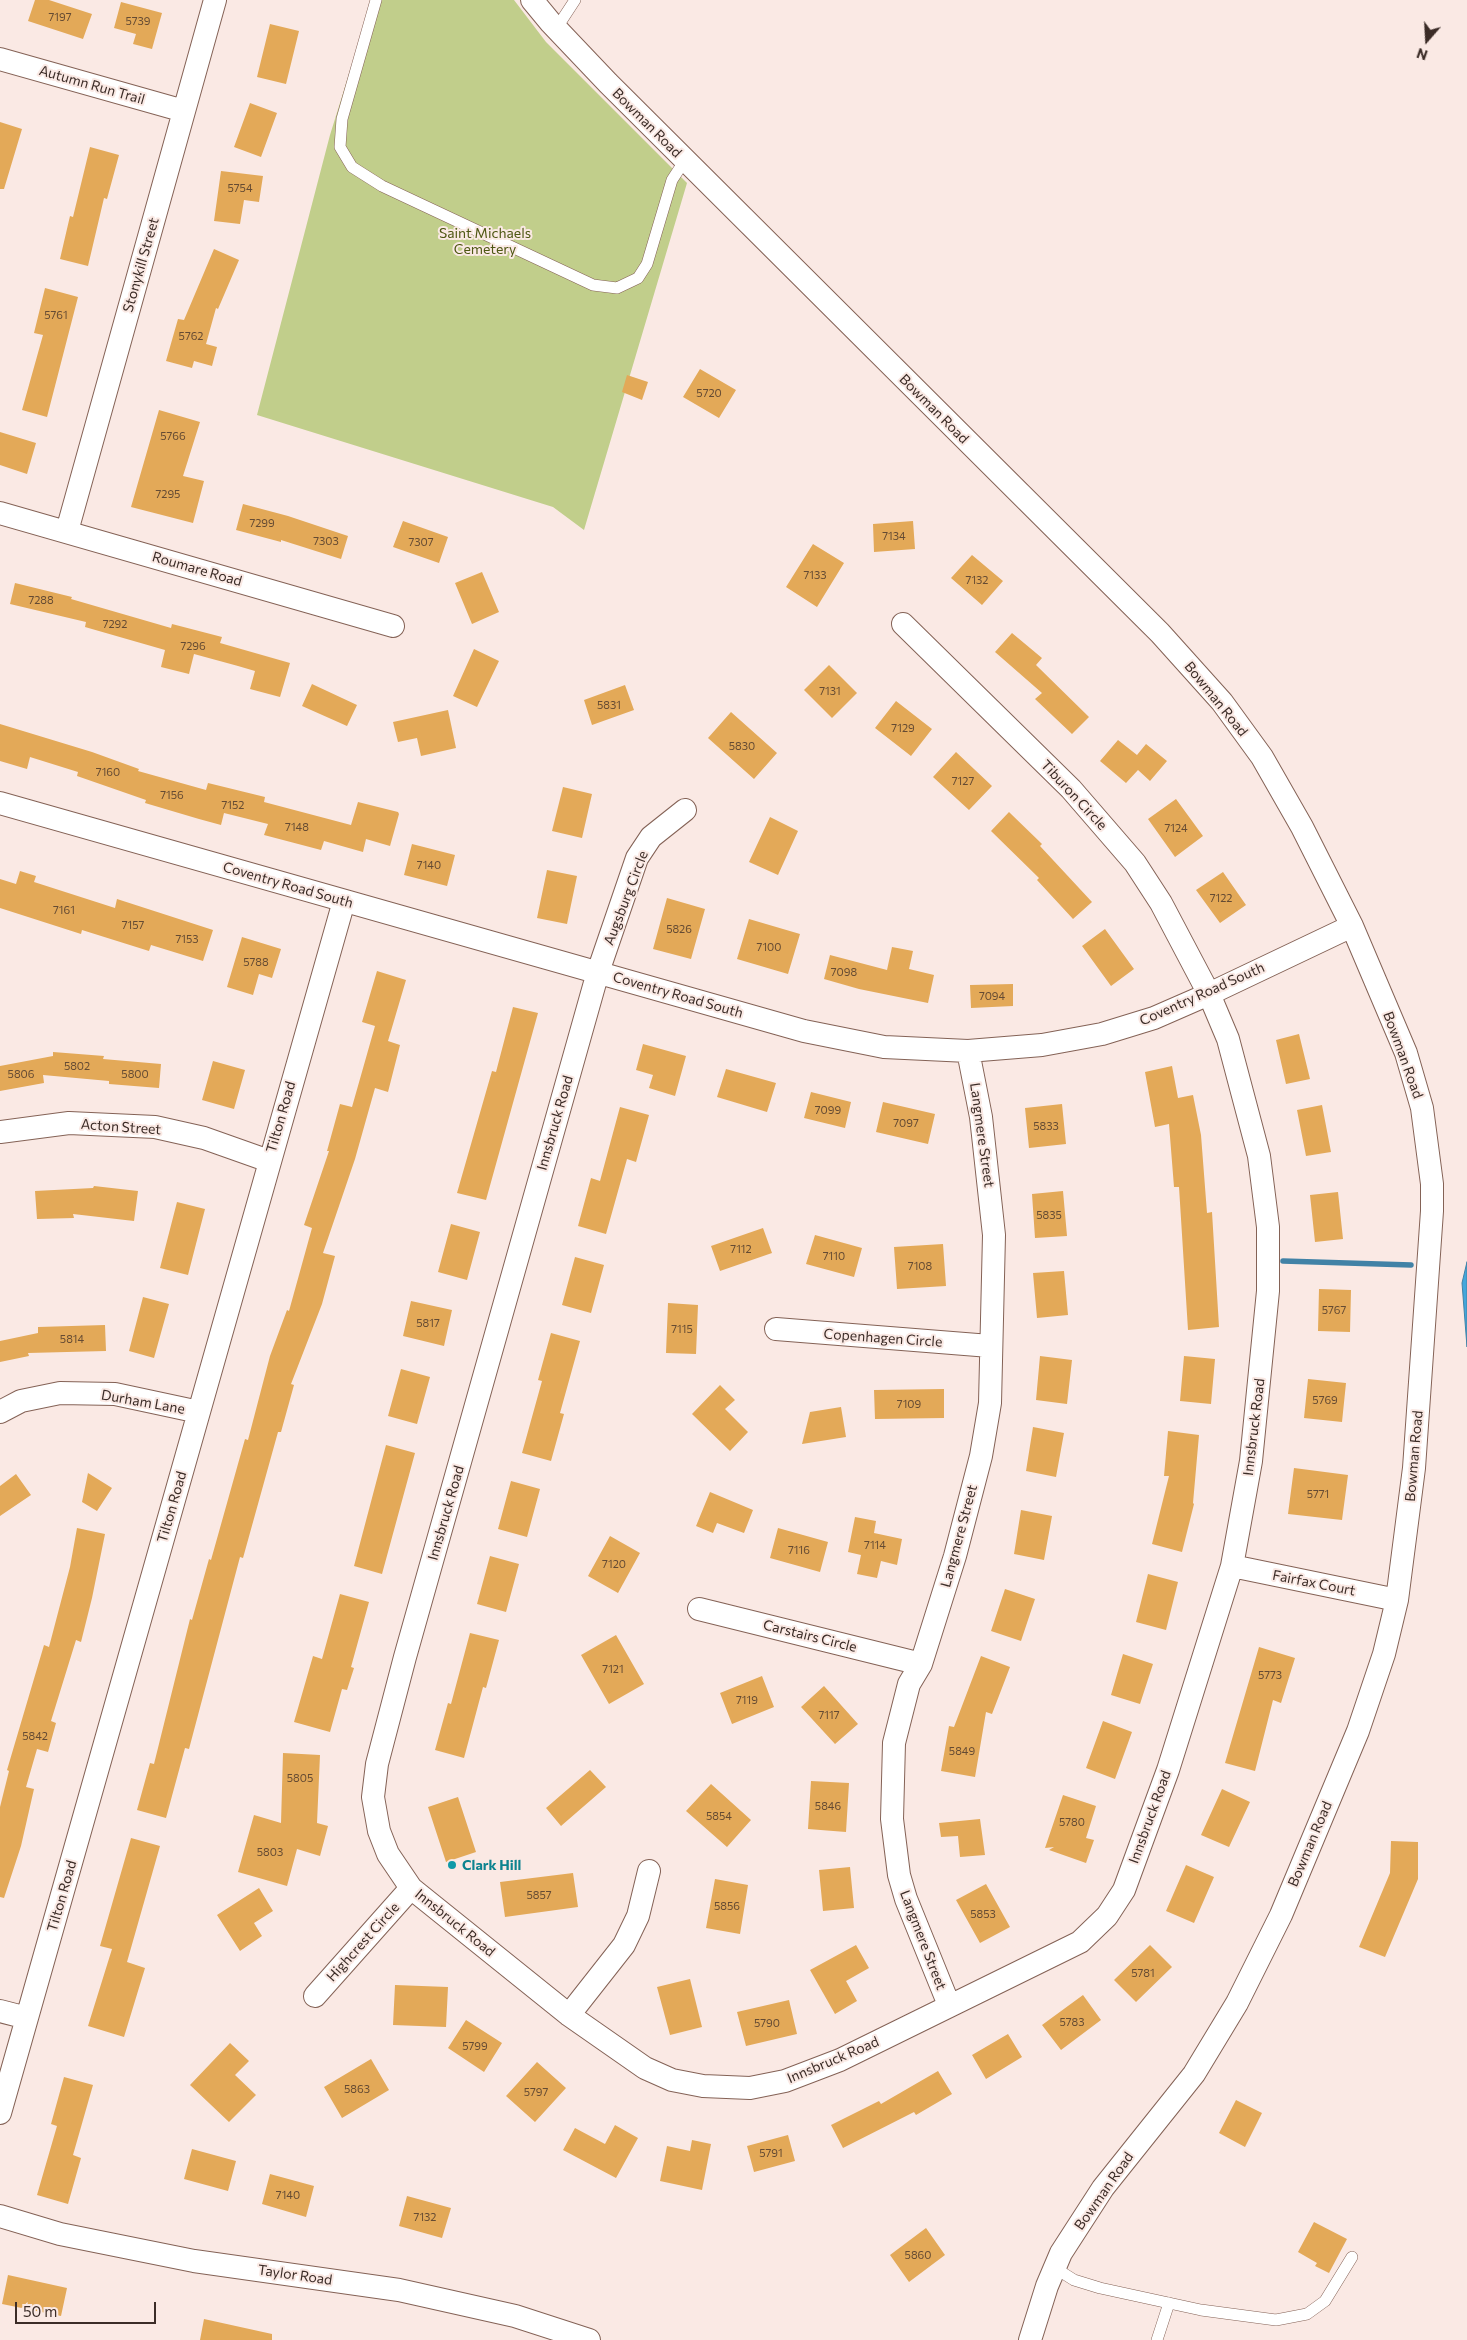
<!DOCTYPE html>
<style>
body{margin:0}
#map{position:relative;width:1467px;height:2340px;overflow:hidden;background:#fae9e4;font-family:Commissioner,sans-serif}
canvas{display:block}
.north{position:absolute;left:1402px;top:15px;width:50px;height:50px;-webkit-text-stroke:4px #fae9e4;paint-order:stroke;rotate:199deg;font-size:14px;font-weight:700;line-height:20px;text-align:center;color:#3b2c27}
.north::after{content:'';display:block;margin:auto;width:18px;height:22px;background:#3b2c27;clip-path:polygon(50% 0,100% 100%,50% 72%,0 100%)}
.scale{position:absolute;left:15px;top:2302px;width:141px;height:22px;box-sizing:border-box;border:2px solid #3b2c27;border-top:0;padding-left:6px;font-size:15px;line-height:18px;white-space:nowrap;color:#3b2c27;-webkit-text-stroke:4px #fae9e4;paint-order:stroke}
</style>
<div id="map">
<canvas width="1467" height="2340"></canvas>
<div class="north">N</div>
<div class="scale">50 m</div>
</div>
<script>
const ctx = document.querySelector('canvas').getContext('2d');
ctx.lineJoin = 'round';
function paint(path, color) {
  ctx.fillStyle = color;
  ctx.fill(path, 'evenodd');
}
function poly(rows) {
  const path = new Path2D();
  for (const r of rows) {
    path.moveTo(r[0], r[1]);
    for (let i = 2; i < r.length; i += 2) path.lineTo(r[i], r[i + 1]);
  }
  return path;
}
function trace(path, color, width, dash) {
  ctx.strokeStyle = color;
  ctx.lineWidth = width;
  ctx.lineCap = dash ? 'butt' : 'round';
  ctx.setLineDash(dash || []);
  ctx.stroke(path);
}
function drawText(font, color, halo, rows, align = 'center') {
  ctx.font = font + ' Commissioner,sans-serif';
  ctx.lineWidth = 4;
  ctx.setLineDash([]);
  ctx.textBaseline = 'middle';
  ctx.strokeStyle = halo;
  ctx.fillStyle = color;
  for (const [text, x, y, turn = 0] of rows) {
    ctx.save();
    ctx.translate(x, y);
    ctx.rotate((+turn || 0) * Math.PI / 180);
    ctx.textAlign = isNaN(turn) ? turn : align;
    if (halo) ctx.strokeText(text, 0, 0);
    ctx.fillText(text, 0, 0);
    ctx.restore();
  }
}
paint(poly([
 [372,0,514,0,546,42,687,183,584,530,553,507,257,415,330,135]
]), '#c1ce8b');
const water = poly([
 [1467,1262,1467,1347,1462,1283,1467,1262]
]);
paint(water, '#44a7dc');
trace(water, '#4182a6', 1);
trace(poly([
 [1283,1261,1411,1265]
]), '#4182a6', 5.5);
paint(poly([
 [35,0,49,0,92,14,83,39,28,21],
 [121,2,162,13,152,49,133,44,136,34,114,28],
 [270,24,299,31,286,84,257,77],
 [250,103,277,113,261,157,234,147],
 [0,122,22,129,4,189,0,189],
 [90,147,119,155,107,199,104,198,88,266,60,259,70,216,73,217],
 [221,171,263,176,259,202,244,200,240,224,214,221],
 [214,249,239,260,218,309,216,308,206,344,217,347,212,366,194,361,192,368,166,361,178,319,184,320],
 [45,288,78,297,47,417,22,410,43,335,34,333],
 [700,369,736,390,719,418,683,397],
 [627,375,648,382,642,400,622,392],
 [159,410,200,422,183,476,204,481,193,523,131,507],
 [0,432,36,443,27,474,0,465],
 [243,504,288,516,348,536,341,559,281,540,281,542,236,530],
 [403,521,448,537,439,563,393,547],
 [913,521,915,549,874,552,873,524],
 [813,544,844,563,817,607,786,587],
 [972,555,1003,581,982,605,951,578],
 [482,572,499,612,472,624,455,583],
 [15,583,72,597,71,599,171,628,172,624,222,637,220,643,290,663,280,697,250,689,255,671,238,666,194,654,189,674,161,667,165,650,85,627,86,622,10,604],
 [1012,633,1042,658,1036,665,1089,717,1072,734,1035,699,1042,693,995,652],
 [474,649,499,661,477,707,453,696],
 [829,665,857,693,832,718,804,690],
 [312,684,357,705,347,726,302,706],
 [625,685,634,710,592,725,584,700],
 [896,701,932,729,911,756,875,728],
 [448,710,456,748,421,756,417,738,398,742,393,722],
 [731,712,777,753,754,779,708,738],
 [0,724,92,752,139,769,138,771,206,790,208,783,265,797,264,802,351,825,358,802,398,812,399,814,390,846,366,839,363,852,324,841,321,850,264,835,268,824,224,813,221,825,199,819,145,803,146,800,77,776,78,772,30,757,27,769,0,761],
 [1118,740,1137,755,1146,744,1167,761,1150,781,1138,770,1126,783,1100,761],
 [956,752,992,786,969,810,933,777],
 [563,787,592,794,582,838,552,831],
 [1176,799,1203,836,1175,857,1148,819],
 [1009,812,1042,844,1040,846,1092,902,1073,919,1037,880,1039,878,991,831],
 [770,817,798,831,778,875,749,862],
 [412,844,455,855,447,886,404,875],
 [547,870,577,876,567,924,537,918],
 [20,871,36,876,34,882,115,908,117,899,213,930,203,961,151,945,149,951,82,930,81,934,0,908,0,879,16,884],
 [1223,872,1246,905,1220,923,1196,890],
 [667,898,705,909,691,959,653,949],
 [749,919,800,934,788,974,737,959],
 [1105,929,1134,969,1111,986,1082,946],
 [242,937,281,949,272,978,259,974,253,995,227,987],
 [892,947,913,951,909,969,934,975,928,1003,859,989,824,979,830,955,887,970],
 [377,971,406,980,388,1041,400,1045,388,1092,375,1088,355,1159,323,1253,335,1256,322,1304,291,1384,294,1385,281,1432,278,1432,243,1558,240,1557,189,1749,185,1748,166,1818,137,1810,150,1763,154,1764,190,1619,192,1620,209,1559,211,1560,245,1439,248,1440,270,1356,287,1310,289,1311,312,1228,304,1225,329,1151,327,1151,340,1104,352,1107,375,1026,362,1022],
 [1013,984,1013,1006,971,1008,970,985],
 [513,1007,538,1013,486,1200,457,1193,492,1071,496,1072],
 [1299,1034,1310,1079,1286,1084,1276,1040],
 [643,1044,686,1056,675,1096,649,1088,653,1075,636,1070],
 [53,1052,104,1056,103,1059,161,1064,159,1088,109,1084,109,1081,43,1075,44,1083,0,1091,0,1066,53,1056],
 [213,1061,245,1070,234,1109,202,1100],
 [1172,1066,1178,1098,1193,1095,1201,1135,1207,1213,1212,1212,1219,1327,1188,1330,1179,1187,1174,1187,1169,1124,1155,1127,1145,1072],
 [726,1069,776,1083,767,1112,717,1097],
 [811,1092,851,1102,845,1128,804,1118],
 [883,1102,935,1114,928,1144,876,1132],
 [1062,1104,1066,1144,1029,1148,1025,1108],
 [1322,1105,1331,1152,1306,1156,1297,1110],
 [620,1107,649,1115,636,1162,627,1159,606,1234,578,1226,591,1178,600,1181],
 [94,1186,138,1191,134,1221,73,1214,74,1218,37,1219,35,1191,93,1188],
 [1063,1191,1067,1236,1035,1238,1032,1194],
 [1338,1192,1343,1239,1315,1242,1310,1195],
 [177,1202,205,1209,188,1275,160,1268],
 [451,1224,480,1232,467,1280,438,1272],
 [763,1228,772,1253,720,1271,711,1246],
 [815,1235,862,1248,854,1277,806,1264],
 [943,1244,946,1286,897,1289,894,1247],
 [575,1257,604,1265,591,1313,562,1305],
 [1064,1271,1068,1315,1037,1318,1033,1273],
 [1319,1289,1351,1290,1350,1332,1318,1331],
 [143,1297,169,1304,154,1358,129,1351],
 [411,1301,452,1310,444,1346,403,1336],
 [668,1303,698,1305,696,1354,666,1353],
 [105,1325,106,1351,28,1353,29,1356,0,1362,0,1341,38,1333,38,1327],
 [551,1333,580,1341,560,1413,564,1414,551,1461,522,1453,542,1381,538,1380],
 [1040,1356,1072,1360,1067,1404,1036,1400],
 [1184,1356,1215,1359,1211,1404,1180,1401],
 [401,1369,430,1377,417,1424,388,1416],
 [1308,1379,1346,1383,1342,1422,1304,1418],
 [720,1385,735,1400,725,1409,748,1432,730,1451,692,1414],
 [944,1389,944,1418,875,1419,874,1390],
 [841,1407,846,1437,802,1444,810,1412],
 [1033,1427,1064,1433,1056,1477,1026,1471],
 [1168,1431,1199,1435,1193,1503,1194,1504,1182,1552,1152,1544,1169,1476,1164,1476],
 [386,1445,415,1453,382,1574,354,1566],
 [1294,1468,1348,1475,1342,1520,1288,1514],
 [88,1473,112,1488,97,1511,82,1502],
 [16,1474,31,1495,0,1516,0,1486],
 [511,1481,540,1489,527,1537,498,1529],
 [710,1492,753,1510,744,1533,717,1523,713,1533,696,1526],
 [1021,1510,1052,1516,1044,1560,1014,1554],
 [855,1517,876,1521,874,1533,902,1539,897,1565,881,1561,877,1578,857,1574,861,1555,848,1552],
 [77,1528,105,1534,92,1598,81,1642,76,1640,51,1721,56,1723,48,1752,37,1749,26,1787,34,1789,21,1846,4,1898,0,1897,0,1807,9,1771,7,1770,44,1645,49,1647,70,1567],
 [778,1528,828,1542,820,1572,770,1558],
 [610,1536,640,1553,618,1593,588,1576],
 [490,1556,519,1564,506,1612,477,1604],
 [1148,1574,1178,1582,1166,1630,1136,1622],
 [1005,1589,1035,1599,1021,1641,991,1631],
 [340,1594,369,1602,351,1667,354,1668,347,1690,342,1689,330,1732,294,1722,313,1656,322,1659],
 [470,1633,499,1640,486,1688,483,1687,464,1758,435,1750,448,1703,451,1704],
 [616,1635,644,1684,609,1704,581,1655],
 [1259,1647,1295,1658,1281,1703,1273,1700,1255,1771,1225,1763],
 [1123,1654,1153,1664,1140,1704,1111,1695],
 [981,1656,1010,1667,992,1714,986,1712,975,1777,941,1771,949,1726,954,1727],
 [762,1676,774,1707,732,1724,720,1693],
 [824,1686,858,1724,835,1744,801,1707],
 [1103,1721,1132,1732,1115,1779,1086,1768],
 [283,1753,320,1755,317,1823,328,1826,320,1856,297,1849,287,1886,238,1872,254,1815,281,1823],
 [590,1770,606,1787,561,1826,546,1808],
 [811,1781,849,1783,846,1832,808,1829],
 [711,1784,751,1820,727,1847,686,1811],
 [1222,1789,1250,1802,1229,1847,1201,1835],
 [1063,1795,1096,1806,1086,1838,1094,1840,1086,1863,1049,1850,1054,1847,1045,1848],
 [458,1797,476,1852,446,1862,428,1807],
 [980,1819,985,1855,960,1857,958,1836,941,1837,939,1823],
 [131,1838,160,1846,127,1962,145,1968,124,2037,88,2026,112,1949,100,1946],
 [1391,1841,1418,1842,1418,1879,1385,1957,1359,1947,1390,1873],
 [1186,1865,1214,1877,1194,1923,1166,1911],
 [850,1867,854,1908,823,1911,819,1870],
 [573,1873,578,1907,505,1917,500,1882],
 [715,1879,748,1885,740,1934,706,1928],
 [986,1884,1010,1927,980,1943,956,1900],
 [259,1888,273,1911,254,1923,262,1936,240,1951,217,1915],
 [856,1945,869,1968,846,1981,857,2001,835,2014,810,1970],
 [1150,1945,1172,1967,1136,2002,1114,1980],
 [690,1979,702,2027,670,2035,657,1987],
 [395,1985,448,1987,446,2027,393,2025],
 [1083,1995,1101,2020,1061,2050,1042,2025],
 [789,2000,797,2034,746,2046,737,2012],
 [466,2020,502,2043,484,2072,448,2048],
 [1008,2034,1022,2057,986,2079,972,2055],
 [230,2043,249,2061,235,2075,256,2095,229,2122,190,2085],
 [371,2059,389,2090,342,2118,324,2087],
 [537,2062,566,2088,535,2122,506,2096],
 [938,2071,952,2094,916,2115,914,2112,843,2148,831,2125,879,2101,881,2104],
 [64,2077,93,2085,73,2155,81,2158,68,2204,37,2195,57,2126,51,2124],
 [1236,2100,1262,2113,1245,2147,1219,2133],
 [615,2125,638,2138,616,2178,563,2150,575,2128,605,2144],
 [788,2135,795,2161,754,2172,747,2146],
 [692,2140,711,2144,702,2190,660,2181,667,2146,690,2151],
 [192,2149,236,2161,228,2191,184,2179],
 [270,2174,314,2186,306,2217,262,2204],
 [407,2196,451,2208,442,2238,399,2226],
 [1314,2222,1347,2239,1329,2273,1315,2266,1317,2263,1298,2252],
 [926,2228,945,2255,909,2282,890,2255],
 [8,2275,67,2288,61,2316,2,2304],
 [204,2319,272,2334,272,2340,200,2340]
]), '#e3a958');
const lane = poly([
 [376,0,342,119,340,147,352,167,382,186,593,285,617,288,638,278,647,264,672,180,685,160],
 [556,29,575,0],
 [1055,2268,1074,2280,1100,2288,1201,2310,1276,2320,1307,2314,1325,2301,1352,2257],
 [1157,2340,1169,2303]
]);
const street = poly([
 [532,0,551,23,608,83,1160,633,1222,702,1262,757,1302,827,1352,926,1406,1053,1422,1108,1432,1184,1432,1211,1414,1468,1397,1600,1384,1654,1358,1731,1281,1915,1237,2003,1194,2074,1103,2188,1061,2253,1047,2286,1030,2340],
 [0,59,184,111],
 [0,513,393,626],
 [67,531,215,0],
 [0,803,804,1031,884,1047,968,1051,1042,1045,1102,1034,1154,1018,1209,994,1352,926],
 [685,810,651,837,637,858,598,972,405,1657,377,1764,373,1797,379,1831,388,1854,411,1888,569,2015,645,2068,672,2080,703,2086,750,2088,785,2081,840,2060,1080,1942,1107,1916,1124,1890,1168,1770,1232,1566,1251,1461,1268,1291,1268,1227,1259,1156,1228,1039,1209,994,1161,903,1135,863,1071,789,903,624],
 [0,1132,69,1123,155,1127,204,1138,269,1161],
 [776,1329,990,1346],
 [0,1412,21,1401,60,1393,115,1394,199,1412],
 [1232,1566,1397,1600],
 [699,1609,921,1664],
 [315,1996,411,1888],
 [949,2005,906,1899,899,1875,892,1819,894,1743,909,1684,921,1664,955,1556,981,1456,990,1403,994,1235,981,1117,968,1051],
 [0,2011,27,2018],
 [569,2015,624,1945,638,1916,649,1871],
 [0,2113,344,901],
 [0,2216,60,2234,194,2261,399,2290,515,2316,589,2340]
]);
trace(lane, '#846256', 12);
trace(street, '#846256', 24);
trace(lane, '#fff', 11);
trace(street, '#fff', 22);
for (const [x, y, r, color] of [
 [452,1865,5,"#0f9aa8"]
]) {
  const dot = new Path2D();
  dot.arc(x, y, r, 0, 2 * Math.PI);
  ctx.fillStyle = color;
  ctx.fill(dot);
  trace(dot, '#fae9e4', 2);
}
drawText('11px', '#654b33', null, [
 ["7197",60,17],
 ["5739",138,21],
 ["5754",240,188],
 ["5761",56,315],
 ["5762",191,336],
 ["5720",709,393],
 ["5766",173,436],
 ["7295",168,494],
 ["7299",262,523],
 ["7134",894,536],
 ["7303",326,541],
 ["7307",421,542],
 ["7133",815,575],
 ["7132",977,580],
 ["7288",41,600],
 ["7292",115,624],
 ["7296",193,646],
 ["7131",830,691],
 ["5831",609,705],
 ["7129",903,728],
 ["5830",742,746],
 ["7160",108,772],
 ["7127",963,781],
 ["7156",172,795],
 ["7152",233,805],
 ["7148",297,827],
 ["7124",1176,828],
 ["7140",429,865],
 ["7122",1221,898],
 ["7161",64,910],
 ["7157",133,925],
 ["5826",679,929],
 ["7153",187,939],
 ["7100",769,947],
 ["5788",256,962],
 ["7098",844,972],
 ["7094",992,996],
 ["5802",77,1066],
 ["5806",21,1074],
 ["5800",135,1074],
 ["7099",828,1110],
 ["7097",906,1123],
 ["5833",1046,1126],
 ["5835",1049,1215],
 ["7112",741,1249],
 ["7110",834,1256],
 ["7108",920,1266],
 ["5767",1334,1310],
 ["5817",428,1323],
 ["7115",682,1329],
 ["5814",72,1339],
 ["5769",1325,1400],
 ["7109",909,1404],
 ["5771",1318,1494],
 ["7114",875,1545],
 ["7116",799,1550],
 ["7120",614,1564],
 ["7121",613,1669],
 ["5773",1270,1675],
 ["7119",747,1700],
 ["7117",829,1715],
 ["5842",35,1736],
 ["5849",962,1751],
 ["5805",300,1778],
 ["5846",828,1806],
 ["5854",719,1816],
 ["5780",1072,1822],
 ["5803",270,1852],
 ["5857",539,1895],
 ["5856",727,1906],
 ["5853",983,1914],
 ["5781",1143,1973],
 ["5783",1072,2022],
 ["5790",767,2023],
 ["5799",475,2046],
 ["5863",357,2089],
 ["5797",536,2092],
 ["5791",771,2153],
 ["7140",288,2195],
 ["7132",425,2217],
 ["5860",918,2255]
]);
drawText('14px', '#3b2c27', '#fae9e4', [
 ["Autumn Run Trail",92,85,16],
 ["Bowman Road",647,123,45],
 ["Stonykill Street",141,265,-74],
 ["Bowman Road",934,409,45],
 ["Roumare Road",197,569,16],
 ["Bowman Road",1216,699,51],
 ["Tiburon Circle",1074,795,47],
 ["Coventry Road South",288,885,16],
 ["Augsburg Circle",626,898,-69],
 ["Coventry Road South",1202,994,-24],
 ["Coventry Road South",678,995,16],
 ["Bowman Road",1403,1055,70],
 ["Tilton Road",281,1117,-74],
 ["Innsbruck Road",555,1123,-74],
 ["Acton Street",121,1127,4],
 ["Langmere Street",982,1135,82],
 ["Copenhagen Circle",883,1338,4],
 ["Durham Lane",143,1402,10],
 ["Innsbruck Road",1254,1427,-83],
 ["Bowman Road",1414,1456,-85],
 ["Tilton Road",172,1507,-74],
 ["Innsbruck Road",446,1513,-74],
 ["Langmere Street",959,1536,-75],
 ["Fairfax Court",1314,1583,11],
 ["Carstairs Circle",810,1636,14],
 ["Innsbruck Road",1150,1817,-70],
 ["Bowman Road",1310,1844,-67],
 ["Tilton Road",62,1896,-74],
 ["Innsbruck Road",455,1923,39],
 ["Langmere Street",923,1940,69],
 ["Highcrest Circle",363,1942,-48],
 ["Innsbruck Road",833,2060,-23],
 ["Bowman Road",1104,2191,-55],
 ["Taylor Road",295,2275,8]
]);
drawText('14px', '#4e5713', '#fae9e4', [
 ["Saint Michaels",485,233],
 ["Cemetery",485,249]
]);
drawText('bold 14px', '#0d838f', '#fae9e4', [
 ["Clark Hill",462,1865]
], 'left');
</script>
